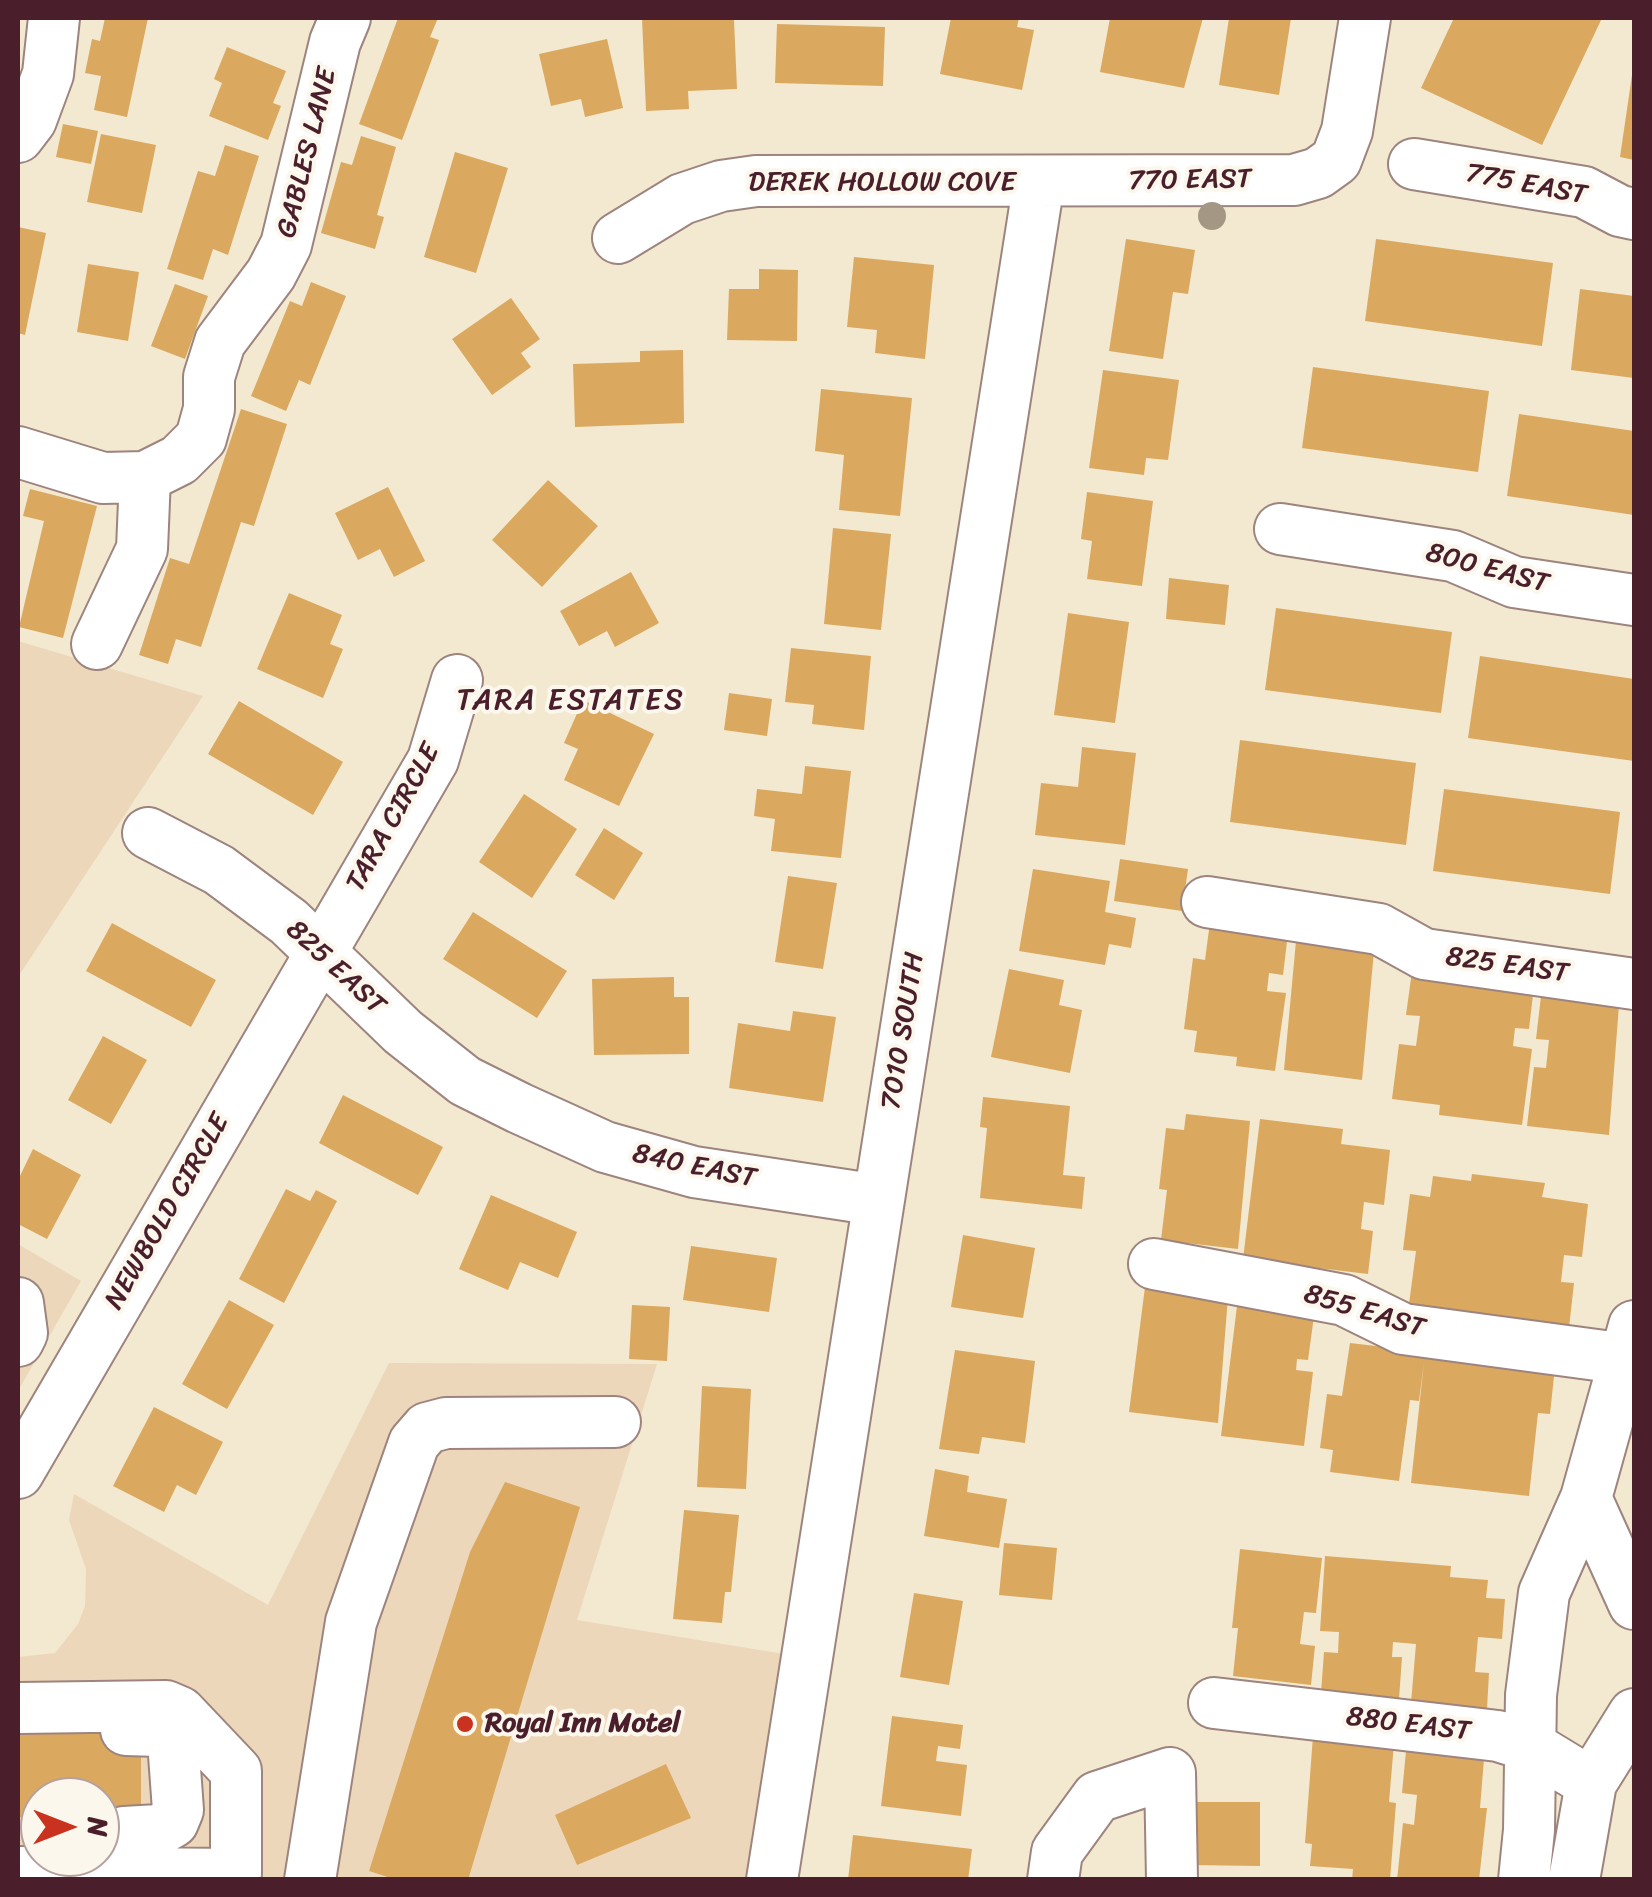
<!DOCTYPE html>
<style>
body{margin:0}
#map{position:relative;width:1652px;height:1897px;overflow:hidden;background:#f3e9d0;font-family:Sriracha,sans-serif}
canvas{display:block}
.frame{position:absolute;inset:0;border:20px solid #4a1f2b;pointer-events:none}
.north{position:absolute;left:20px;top:1777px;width:100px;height:100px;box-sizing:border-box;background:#fbf7ec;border:2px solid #b4a19f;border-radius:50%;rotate:90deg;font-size:28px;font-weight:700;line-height:40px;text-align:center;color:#4a1f2b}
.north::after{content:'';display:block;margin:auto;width:35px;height:45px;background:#c8321e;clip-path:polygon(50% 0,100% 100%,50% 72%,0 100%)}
</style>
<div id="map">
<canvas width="1652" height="1897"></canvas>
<div class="frame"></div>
<div class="north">N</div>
</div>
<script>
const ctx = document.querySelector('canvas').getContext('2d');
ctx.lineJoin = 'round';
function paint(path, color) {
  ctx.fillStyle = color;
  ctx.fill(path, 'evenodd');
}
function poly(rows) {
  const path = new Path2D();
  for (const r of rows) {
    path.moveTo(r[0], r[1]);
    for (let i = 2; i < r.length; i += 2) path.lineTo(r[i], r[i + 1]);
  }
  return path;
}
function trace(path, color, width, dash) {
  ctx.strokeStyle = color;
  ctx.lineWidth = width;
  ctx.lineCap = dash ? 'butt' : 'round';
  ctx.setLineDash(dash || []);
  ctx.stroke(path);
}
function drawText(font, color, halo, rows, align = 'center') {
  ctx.font = font + ' Sriracha,sans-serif';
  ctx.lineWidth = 8;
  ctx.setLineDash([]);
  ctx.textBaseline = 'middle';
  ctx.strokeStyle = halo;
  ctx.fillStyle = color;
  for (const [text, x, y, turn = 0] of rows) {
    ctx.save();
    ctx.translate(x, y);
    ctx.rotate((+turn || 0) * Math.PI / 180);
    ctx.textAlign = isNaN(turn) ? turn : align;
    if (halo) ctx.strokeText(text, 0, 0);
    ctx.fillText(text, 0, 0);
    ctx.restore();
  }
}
paint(poly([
 [18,641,203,696,18,977],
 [18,1244,81,1281,18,1391],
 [389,1363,657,1364,577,1620,784,1654,748,1880,18,1879,18,1657,55,1653,78,1624,85,1606,86,1569,69,1520,74,1494,268,1605],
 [40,1797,100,1797,100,1857,40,1857]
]), '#edd7ba');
paint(poly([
 [105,18,148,18,127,117,94,110,101,76,85,73,92,39,100,41],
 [398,18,438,18,430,37,439,40,402,140,359,124],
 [642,18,734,20,737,89,688,91,689,109,646,111],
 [951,18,1019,18,1017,27,1034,30,1022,90,940,74],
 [1110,18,1203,18,1184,88,1100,72],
 [1229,18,1291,18,1279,95,1219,85],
 [1454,18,1602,18,1542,145,1421,88],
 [777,24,885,27,883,86,775,83],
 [607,39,623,108,585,117,581,99,551,106,539,54],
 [227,47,286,71,273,103,281,106,268,140,209,116,222,83,214,79],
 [1632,75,1634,76,1634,160,1620,157],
 [63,124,98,131,91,164,56,157],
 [101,134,156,145,142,213,87,202],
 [361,136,396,147,377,215,384,217,375,249,321,233,341,162,352,165],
 [225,145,259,156,228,255,213,249,203,280,167,269,198,171,215,176],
 [455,152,508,168,476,273,424,257],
 [18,227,46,233,25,335,18,333],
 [1126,239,1195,250,1188,294,1173,292,1163,359,1109,351],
 [1376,239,1553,263,1542,346,1365,321],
 [854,257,934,265,925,359,875,353,877,330,847,327],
 [88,264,139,272,128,341,77,332],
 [759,269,798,270,797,341,727,340,729,289,759,289],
 [311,282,346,296,310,385,299,380,286,411,251,396,290,301,302,306],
 [175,284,208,296,185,359,151,346],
 [1580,289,1634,296,1634,378,1571,370],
 [511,298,540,339,521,353,531,367,492,395,452,339],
 [683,350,684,423,575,427,573,364,640,362,640,351],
 [1313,367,1489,391,1478,472,1302,448],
 [1103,370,1179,380,1168,460,1146,458,1144,475,1089,468],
 [821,389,912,398,900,516,839,510,844,455,815,451],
 [241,409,287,424,254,526,241,522,201,647,176,639,168,664,139,655,170,558,189,564],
 [1519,414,1634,431,1634,515,1507,496],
 [548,480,598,526,542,587,492,540],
 [388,487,425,561,394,577,380,549,358,560,335,513],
 [30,489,97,506,63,638,19,627,44,521,23,516],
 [1087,492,1153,501,1142,586,1087,579,1092,541,1081,539],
 [833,528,891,534,881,630,824,624],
 [631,572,659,623,615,647,607,631,579,646,560,611],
 [1169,578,1229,585,1225,625,1166,619],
 [289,593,342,615,330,644,343,649,323,698,257,669],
 [1276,608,1452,632,1441,713,1265,690],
 [1068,613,1129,622,1115,723,1054,715],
 [791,648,871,656,864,730,812,724,814,705,785,702],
 [1480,656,1634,679,1634,761,1468,738],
 [729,693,772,699,767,736,724,730],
 [583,700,654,734,619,806,564,780,578,749,564,743],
 [239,701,343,762,313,815,208,754],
 [1240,740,1416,763,1406,845,1230,822],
 [1082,747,1136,753,1125,845,1035,835,1041,783,1078,787],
 [805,766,851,771,841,858,771,851,775,819,754,816,757,789,802,794],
 [1444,789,1620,812,1610,894,1433,871],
 [524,794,577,829,532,898,479,862],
 [604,828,643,853,614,900,575,875],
 [1120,859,1188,869,1182,911,1114,901],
 [1033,869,1110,881,1105,912,1136,918,1131,948,1109,944,1105,965,1019,951],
 [788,876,837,883,823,969,775,962],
 [473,912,567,971,537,1018,443,959],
 [1210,922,1288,933,1283,975,1269,973,1267,991,1286,993,1275,1071,1236,1066,1237,1057,1194,1052,1197,1031,1184,1029,1193,958,1205,960],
 [112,923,216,980,191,1027,86,971],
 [1296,941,1374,951,1362,1080,1284,1070],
 [1009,969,1064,980,1059,1005,1082,1010,1070,1073,991,1057],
 [1412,971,1534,986,1529,1029,1515,1028,1513,1046,1532,1049,1522,1125,1439,1115,1440,1105,1392,1099,1399,1044,1416,1046,1420,1016,1406,1015],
 [674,977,674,997,689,997,689,1054,594,1055,592,979],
 [1541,996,1619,1005,1609,1135,1527,1126,1534,1067,1546,1068,1549,1040,1536,1039],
 [793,1011,836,1017,823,1102,729,1088,738,1023,790,1031],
 [103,1036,147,1060,111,1124,68,1100],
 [343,1095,443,1147,418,1195,319,1143],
 [983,1097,1070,1106,1063,1175,1085,1177,1082,1209,980,1198,987,1128,980,1127],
 [1186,1114,1250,1121,1238,1249,1161,1240,1167,1190,1159,1189,1166,1128,1184,1130],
 [1260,1119,1343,1129,1341,1144,1390,1150,1384,1205,1364,1202,1361,1229,1373,1231,1368,1274,1243,1259],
 [33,1149,81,1175,47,1239,18,1224,18,1180],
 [1472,1174,1545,1183,1542,1197,1588,1204,1582,1257,1564,1255,1561,1282,1574,1283,1569,1328,1409,1304,1416,1251,1403,1250,1410,1194,1430,1197,1433,1176,1471,1181],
 [286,1189,310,1201,316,1190,337,1201,284,1303,239,1279],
 [491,1195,577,1232,558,1278,520,1262,508,1290,459,1269],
 [963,1235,1035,1248,1023,1318,951,1307],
 [691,1246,777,1258,769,1312,683,1300],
 [1145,1287,1228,1297,1218,1423,1129,1412],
 [229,1300,274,1325,227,1409,182,1384],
 [632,1305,670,1307,667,1361,629,1359],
 [1237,1306,1314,1316,1308,1360,1297,1359,1296,1370,1313,1372,1304,1446,1221,1436],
 [1350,1343,1555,1367,1550,1414,1538,1413,1529,1496,1411,1483,1424,1362,1419,1401,1410,1400,1399,1481,1330,1472,1333,1450,1320,1448,1327,1394,1342,1396],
 [955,1350,1035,1361,1025,1443,982,1437,979,1454,939,1449],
 [702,1386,751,1389,746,1489,697,1487],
 [154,1407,223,1442,196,1495,177,1485,164,1512,113,1486],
 [935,1469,969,1476,967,1492,1007,1499,999,1548,924,1536],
 [505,1482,580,1507,468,1880,397,1880,369,1871,470,1552],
 [684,1510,739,1515,731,1592,725,1592,722,1623,673,1619],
 [1004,1543,1057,1548,1052,1600,999,1595],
 [1240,1549,1322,1558,1316,1613,1304,1612,1300,1644,1315,1646,1311,1685,1233,1676,1238,1628,1232,1628],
 [1325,1556,1451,1566,1450,1577,1488,1580,1486,1598,1505,1599,1502,1639,1478,1637,1475,1672,1489,1673,1487,1709,1411,1703,1416,1644,1393,1642,1392,1657,1402,1657,1399,1699,1321,1693,1324,1652,1338,1653,1339,1632,1320,1631],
 [914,1593,963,1601,949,1685,900,1677],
 [892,1716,963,1725,960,1749,938,1746,936,1761,967,1765,961,1816,881,1806],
 [18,1734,141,1734,141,1817,100,1817,100,1797,40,1797,40,1817,18,1817],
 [1313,1736,1394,1743,1389,1802,1396,1803,1390,1880,1352,1880,1353,1869,1310,1866,1312,1844,1305,1843],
 [1406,1751,1484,1759,1480,1808,1487,1808,1479,1880,1397,1880,1403,1823,1414,1825,1417,1795,1402,1793],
 [666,1764,691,1818,577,1865,555,1815],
 [1190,1802,1260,1802,1260,1866,1189,1865],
 [853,1835,972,1849,968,1880,848,1880]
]), '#dba85f');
const minor = poly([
 [18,137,31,120,48,74,54,18],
 [1414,164,1584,192,1620,211,1634,214],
 [618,238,682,199,721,186,756,181,1294,180,1318,173,1336,160,1347,131,1365,18],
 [18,452,103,478,145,477,179,460,201,438,209,409,209,377,220,342,271,274,286,245,335,42,345,18],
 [1280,529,1453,556,1514,582,1634,600],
 [97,644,142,549,145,477],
 [148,833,219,870,289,922,403,1032,465,1081,519,1108,605,1147,694,1172,878,1200],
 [1207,902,1379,929,1424,954,1634,984],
 [1154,1264,1344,1300,1403,1329,1634,1360],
 [18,1303,22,1333,18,1341],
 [18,1473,433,760,457,680],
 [1586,1498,1634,1604],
 [1214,1703,1498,1736,1530,1746,1591,1783],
 [18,1708,166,1706,180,1712,236,1771,236,1874,18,1872],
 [100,1851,124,1832,159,1830,173,1822,178,1810,173,1741,159,1731,126,1730],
 [310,1880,351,1622,414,1443,427,1428,446,1423,615,1422],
 [772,1880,1039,182],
 [1053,1880,1057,1852,1097,1797,1170,1773,1172,1880],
 [1524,1880,1529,1830,1531,1695,1544,1593,1586,1498,1634,1326],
 [1574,1880,1591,1783,1634,1714]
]);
trace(minor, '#9e847e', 54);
trace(minor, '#fff', 50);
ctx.fillStyle = '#a49784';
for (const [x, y] of [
 [1212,216]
]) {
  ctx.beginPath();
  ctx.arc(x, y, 14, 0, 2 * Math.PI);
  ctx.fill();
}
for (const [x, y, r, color] of [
 [465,1724,10,"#c8321e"]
]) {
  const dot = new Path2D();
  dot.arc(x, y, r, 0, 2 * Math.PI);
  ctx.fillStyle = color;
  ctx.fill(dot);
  trace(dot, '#fbf7ec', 4);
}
drawText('28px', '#4a1f2b', '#fbf7ec', [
 ["GABLES LANE",308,153,-76],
 ["770 EAST",1190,181,-1],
 ["DEREK HOLLOW COVE",882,183],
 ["775 EAST",1526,185,11],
 ["800 EAST",1487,569,15],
 ["TARA CIRCLE",394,818,-61],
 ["825 EAST",1507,966,8],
 ["825 EAST",335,968,43],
 ["7010 SOUTH",904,1031,-81],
 ["840 EAST",694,1167,12],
 ["NEWBOLD CIRCLE",168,1212,-60],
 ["855 EAST",1364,1312,17],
 ["880 EAST",1408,1725,7]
]);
drawText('bold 28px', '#4a1f2b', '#fbf7ec', [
 ["Royal Inn Motel",485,1724]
], 'left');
ctx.letterSpacing = '2.5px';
drawText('30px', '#4a1f2b', '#fbf7ec', [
 ["TARA ESTATES",571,701]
]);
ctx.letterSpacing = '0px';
</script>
